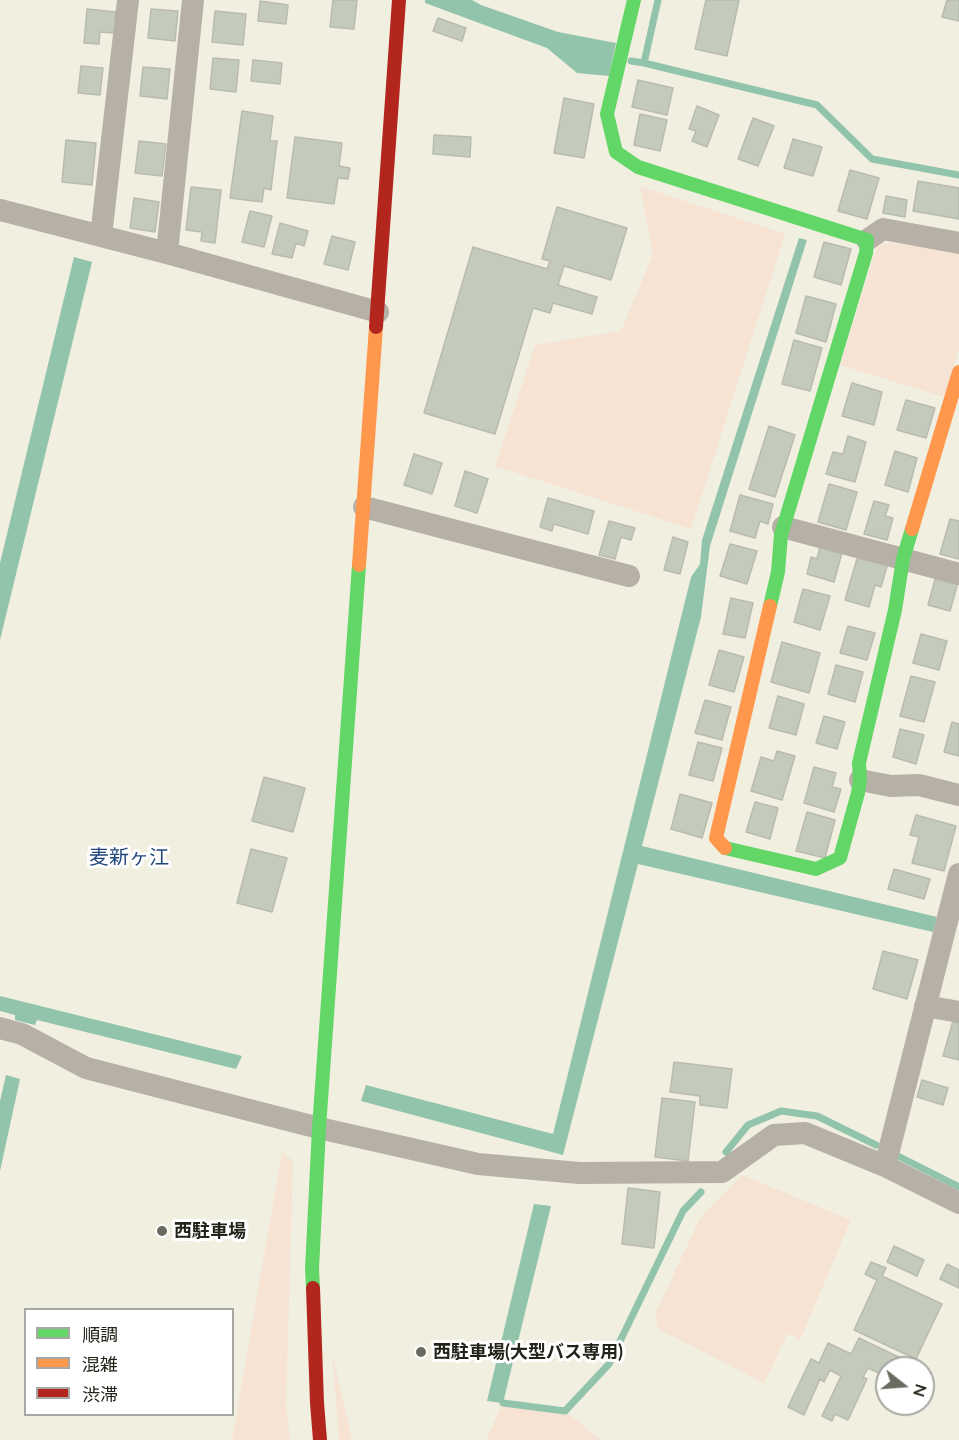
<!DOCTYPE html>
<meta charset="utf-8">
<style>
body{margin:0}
#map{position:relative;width:959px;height:1440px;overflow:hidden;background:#f1efe0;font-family:Lato,"Noto Sans JP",sans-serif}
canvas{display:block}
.legend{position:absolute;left:24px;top:1308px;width:210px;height:108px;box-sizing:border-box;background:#fff;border:2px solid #a7a7a3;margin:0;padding:8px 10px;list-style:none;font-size:18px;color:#232319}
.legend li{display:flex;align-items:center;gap:12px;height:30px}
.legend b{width:30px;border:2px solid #a7a7a3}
.north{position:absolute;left:875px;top:1356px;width:60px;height:60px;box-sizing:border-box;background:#fff;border:2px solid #a7a7a3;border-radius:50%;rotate:107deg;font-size:16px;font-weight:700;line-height:24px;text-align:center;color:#232319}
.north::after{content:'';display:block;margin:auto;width:21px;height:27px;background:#6b6a5f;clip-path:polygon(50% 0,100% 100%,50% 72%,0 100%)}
</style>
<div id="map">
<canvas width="959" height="1440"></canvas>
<ul class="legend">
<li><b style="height:8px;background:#63d668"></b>順調</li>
<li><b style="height:8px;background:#ff974d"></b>混雑</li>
<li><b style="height:8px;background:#b3261e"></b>渋滞</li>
</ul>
<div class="north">N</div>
</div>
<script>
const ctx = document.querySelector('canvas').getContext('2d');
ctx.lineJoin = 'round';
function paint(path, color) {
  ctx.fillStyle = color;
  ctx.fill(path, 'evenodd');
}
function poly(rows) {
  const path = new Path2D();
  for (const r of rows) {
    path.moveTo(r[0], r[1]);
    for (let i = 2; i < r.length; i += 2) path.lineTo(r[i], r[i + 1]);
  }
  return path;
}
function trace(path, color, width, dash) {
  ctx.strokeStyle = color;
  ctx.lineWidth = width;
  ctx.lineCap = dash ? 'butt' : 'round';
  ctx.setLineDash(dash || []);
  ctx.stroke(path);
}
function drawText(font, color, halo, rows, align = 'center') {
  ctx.font = font + ' Lato,"Noto Sans JP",sans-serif';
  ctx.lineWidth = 6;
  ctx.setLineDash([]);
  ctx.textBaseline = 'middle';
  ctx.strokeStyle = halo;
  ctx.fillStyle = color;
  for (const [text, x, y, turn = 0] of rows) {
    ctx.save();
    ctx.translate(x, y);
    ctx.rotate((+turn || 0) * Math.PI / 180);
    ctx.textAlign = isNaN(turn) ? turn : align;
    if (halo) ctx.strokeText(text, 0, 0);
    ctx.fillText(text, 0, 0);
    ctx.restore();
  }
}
paint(poly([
 [640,186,785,234,691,529,495,466,535,345,621,331,653,254],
 [890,243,959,250,959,349,944,397,840,365,877,246],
 [282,1152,293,1161,286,1406,290,1440,232,1440],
 [742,1175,851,1220,800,1340,788,1333,764,1383,658,1329,655,1314,700,1218],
 [332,1352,352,1440,339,1440],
 [503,1403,565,1411,601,1440,486,1440]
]), '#f6e3d4');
paint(poly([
 [425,0,472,0,481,5,558,32,616,43,609,76,577,73,547,48,425,3],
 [799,238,807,240,710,546,701,617,642,846,937,917,933,932,638,864,563,1155,361,1101,366,1085,553,1134,691,577,700,564,702,540],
 [74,257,92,262,0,640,0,563],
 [0,996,242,1056,236,1069,37,1020,35,1025,15,1020,15,1015,0,1011],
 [6,1075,20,1079,0,1171,0,1101],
 [534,1204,551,1206,503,1403,487,1401]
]), '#92c4ab');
trace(poly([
 [631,61,644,63,817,105,872,159,959,175],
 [644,63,658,0],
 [726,1152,748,1125,781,1111,817,1116,876,1145],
 [900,1157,959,1187],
 [503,1403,565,1411,609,1364,683,1211,701,1192]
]), '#92c4ab', 7);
const building = poly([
 [333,0,357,0,354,29,330,27,333,0],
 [706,0,739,0,727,56,695,49,706,0],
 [947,0,959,0,959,21,942,17,947,0],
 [260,1,288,5,286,24,258,21,260,1],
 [87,9,116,12,114,33,100,32,99,44,84,43,87,9],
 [151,9,178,11,175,41,148,38,151,9],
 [215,11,246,14,243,45,212,42,215,11],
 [438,18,466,28,462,41,433,31,438,18],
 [213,58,239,60,236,92,210,89,213,58],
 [253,60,282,63,280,84,251,81,253,60],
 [81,66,103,68,100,95,78,93,81,66],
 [143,67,170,69,167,99,140,96,143,67],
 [638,80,673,88,667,115,632,107,638,80],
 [564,98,594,104,584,158,554,153,564,98],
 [697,106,719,115,707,147,692,141,696,131,689,129,697,106],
 [242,111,273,116,270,141,277,141,271,190,264,188,262,202,230,198,242,111],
 [640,114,667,120,660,151,634,145,640,114],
 [753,118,774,126,758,166,738,159,753,118],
 [434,135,471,137,470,157,433,154,434,135],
 [295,137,342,143,339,166,350,168,348,179,338,178,334,204,287,198,295,137],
 [793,139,822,147,813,176,784,168,793,139],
 [66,140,96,143,92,185,62,182,66,140],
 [139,141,166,144,162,176,135,173,139,141],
 [850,170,879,178,867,219,838,211,850,170],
 [918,181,959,188,959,219,913,211,918,181],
 [191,187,221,190,215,243,201,241,202,232,186,230,191,187],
 [886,196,907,200,905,217,883,213,886,196],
 [134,198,159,202,155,232,130,228,134,198],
 [557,207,627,228,611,280,564,266,558,285,597,297,592,314,553,303,550,313,533,308,495,434,424,413,473,247,547,269,550,261,542,259,557,207],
 [250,211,272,216,264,247,242,242,250,211],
 [280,223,308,231,304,246,296,243,292,258,272,254,280,223],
 [332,236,355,242,348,270,324,264,332,236],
 [824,242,851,249,841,285,814,277,824,242],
 [806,296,836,304,826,342,796,333,806,296],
 [794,340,822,348,810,391,782,384,794,340],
 [852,383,882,392,874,425,842,416,852,383],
 [906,400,935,408,926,438,897,430,906,400],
 [769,426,795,435,775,497,749,489,769,426],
 [848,436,866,442,855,482,826,474,833,452,843,454,848,436],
 [895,451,917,458,908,492,885,485,895,451],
 [414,454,442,463,432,494,404,485,414,454],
 [465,471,488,479,477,513,455,506,465,471],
 [829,484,857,492,846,530,818,522,829,484],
 [740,495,773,504,768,524,760,521,755,538,730,531,740,495],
 [548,498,594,511,588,534,554,524,552,531,540,527,548,498],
 [874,501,889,505,885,516,893,518,887,540,864,534,874,501],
 [950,519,959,521,959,559,940,554,950,519],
 [609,521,635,528,631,540,621,537,615,559,599,555,609,521],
 [673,537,688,542,680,574,664,570,673,537],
 [821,543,843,549,834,582,807,574,811,557,817,559,821,543],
 [730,544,757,551,747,584,720,576,730,544],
 [858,555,888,563,881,587,875,585,869,607,845,600,858,555],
 [936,576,958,582,950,611,928,605,936,576],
 [803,589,830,596,820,630,794,622,803,589],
 [731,598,753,603,745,638,723,634,731,598],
 [848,626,875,633,867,660,840,653,848,626],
 [921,634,947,641,939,670,913,663,921,634],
 [782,642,820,653,809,693,771,682,782,642],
 [719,650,744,657,734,692,709,685,719,650],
 [836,665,863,672,855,702,828,694,836,665],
 [911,676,935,682,924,722,900,716,911,676],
 [778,696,804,704,796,735,769,728,778,696],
 [705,700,731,707,722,740,695,733,705,700],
 [824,716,845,722,837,749,816,743,824,716],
 [952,722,959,724,959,756,944,752,952,722],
 [900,729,924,735,916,764,893,757,900,729],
 [698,742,722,748,713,781,689,775,698,742],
 [777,751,795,756,782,800,751,791,761,757,774,761,777,751],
 [814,767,836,773,832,787,841,789,834,812,804,803,814,767],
 [264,777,305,788,293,832,252,821,264,777],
 [680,794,712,803,702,838,671,829,680,794],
 [755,802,778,808,770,839,746,832,755,802],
 [807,812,835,820,825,858,796,851,807,812],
 [916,815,956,826,944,871,912,863,919,837,910,835,916,815],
 [251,849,287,858,272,912,237,903,251,849],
 [894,869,930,879,924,899,888,889,894,869],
 [883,951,918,960,907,999,873,989,883,951],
 [953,1021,959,1023,959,1060,943,1056,953,1021],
 [674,1062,732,1069,727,1108,700,1105,700,1096,670,1092,674,1062],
 [922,1080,948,1088,943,1105,917,1097,922,1080],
 [662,1098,695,1102,688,1161,655,1157,662,1098],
 [628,1188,660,1192,654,1248,622,1244,628,1188],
 [894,1246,924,1260,917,1276,887,1262,894,1246],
 [871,1262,886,1268,882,1276,942,1304,916,1359,854,1330,877,1280,865,1274,871,1262],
 [947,1264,959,1270,959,1288,940,1279,947,1264],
 [859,1338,907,1361,903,1368,887,1368,887,1377,868,1368,863,1377,867,1379,848,1420,835,1414,832,1421,822,1416,841,1376,830,1370,824,1382,820,1379,804,1415,788,1407,811,1359,819,1363,828,1343,851,1354,859,1338]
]);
paint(building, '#c5cbba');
trace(building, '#b9bbb0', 1.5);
trace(poly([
 [0,210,167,253,378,312],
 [101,236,128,0],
 [867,240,883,229,959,243],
 [167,253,193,0],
 [364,507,629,576],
 [783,527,959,574],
 [860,780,891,786,919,785,959,795],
 [925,1006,959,1012],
 [0,1028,22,1034,86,1068,319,1128,478,1164,579,1173,722,1172,774,1135,805,1133,885,1166,959,1203],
 [885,1166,959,874]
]), '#b6b0a6', 22);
trace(poly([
 [634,0,607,114,616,152,638,167,867,240,866,253,781,535,778,572,770,606],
 [725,848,816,869,840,858,858,793,860,780,859,763,895,610,903,559,912,529],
 [313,1288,312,1269,319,1128,359,565]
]), '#63d668', 14);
trace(poly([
 [912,529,959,372],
 [359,565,376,327],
 [725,848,716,838,770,606]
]), '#ff974d', 14);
trace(poly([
 [376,327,399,0],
 [313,1288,317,1403,320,1440]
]), '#b3261e', 14);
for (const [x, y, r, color] of [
 [162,1231,6,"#6b6a5f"],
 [421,1352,6,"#6b6a5f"]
]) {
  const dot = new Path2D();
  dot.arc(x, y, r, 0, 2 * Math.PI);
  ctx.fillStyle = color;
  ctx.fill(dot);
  trace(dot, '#fff', 2);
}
drawText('bold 18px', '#232319', '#fff', [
 ["西駐車場",174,1231],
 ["西駐車場(大型バス専用)",433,1352]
], 'left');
drawText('20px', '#21467b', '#fff', [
 ["麦新ヶ江",129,858]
]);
</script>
